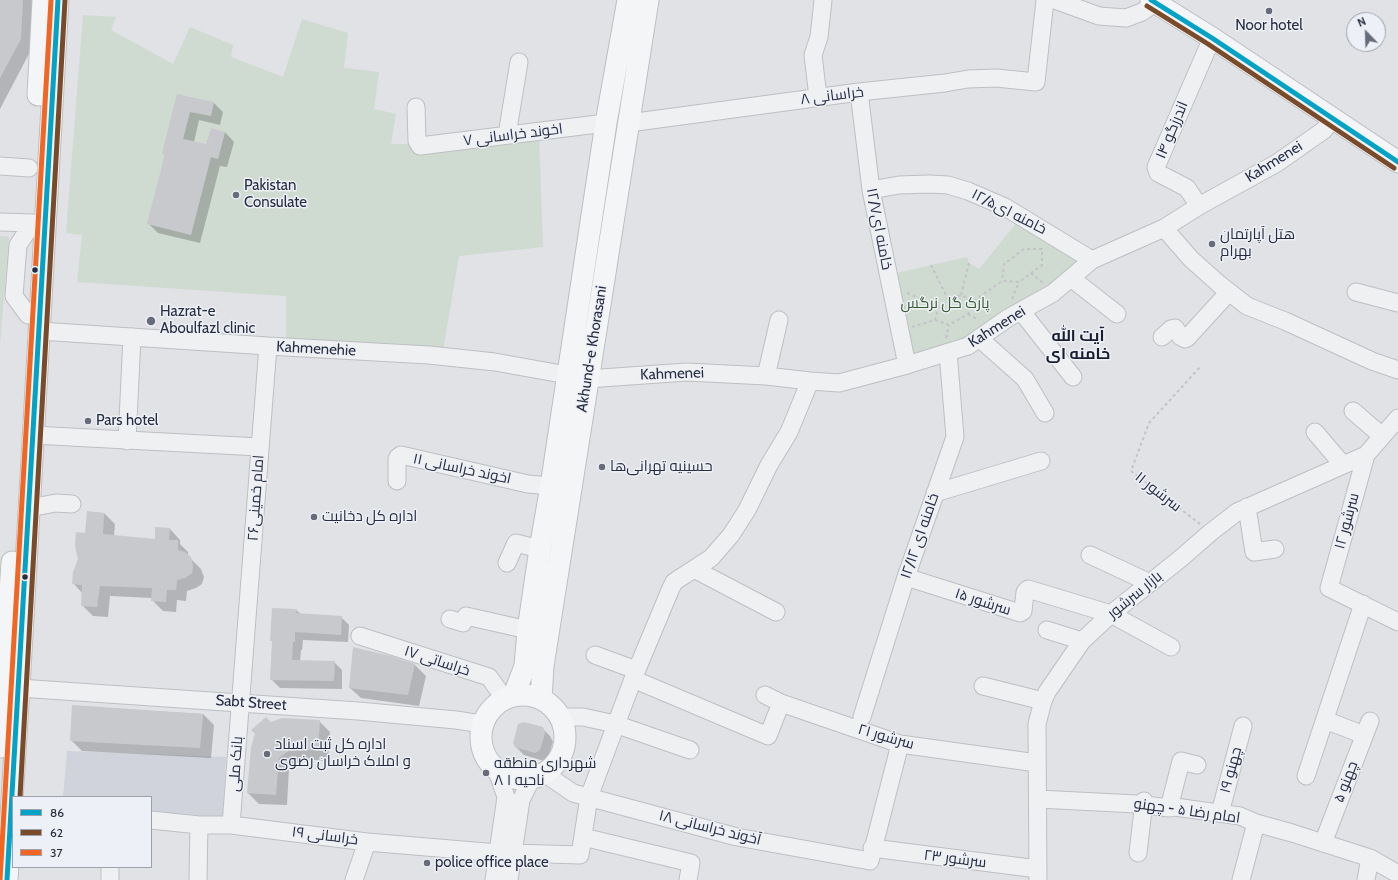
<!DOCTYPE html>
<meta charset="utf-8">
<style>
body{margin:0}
#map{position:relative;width:1398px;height:880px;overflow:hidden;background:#e0e2e5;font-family:Cabin,sans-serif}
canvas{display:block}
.legend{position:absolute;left:12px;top:796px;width:140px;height:72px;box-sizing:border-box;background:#edf0f6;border:1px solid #9da2ad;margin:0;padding:5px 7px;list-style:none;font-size:12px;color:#262d40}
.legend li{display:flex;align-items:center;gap:8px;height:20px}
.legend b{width:20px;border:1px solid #9da2ad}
.north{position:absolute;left:1346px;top:12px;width:40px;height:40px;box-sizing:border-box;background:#edf0f6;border:1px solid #9da2ad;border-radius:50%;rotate:337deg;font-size:11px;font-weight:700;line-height:16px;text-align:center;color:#262d40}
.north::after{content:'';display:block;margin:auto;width:14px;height:18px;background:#676c7a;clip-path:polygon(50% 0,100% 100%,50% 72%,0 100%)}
</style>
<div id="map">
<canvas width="1398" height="880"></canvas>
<ul class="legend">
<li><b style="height:5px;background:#02a3c7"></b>86</li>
<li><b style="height:5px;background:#7a4b2a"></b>62</li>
<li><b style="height:5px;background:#f26522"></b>37</li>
</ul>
<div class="north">N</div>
</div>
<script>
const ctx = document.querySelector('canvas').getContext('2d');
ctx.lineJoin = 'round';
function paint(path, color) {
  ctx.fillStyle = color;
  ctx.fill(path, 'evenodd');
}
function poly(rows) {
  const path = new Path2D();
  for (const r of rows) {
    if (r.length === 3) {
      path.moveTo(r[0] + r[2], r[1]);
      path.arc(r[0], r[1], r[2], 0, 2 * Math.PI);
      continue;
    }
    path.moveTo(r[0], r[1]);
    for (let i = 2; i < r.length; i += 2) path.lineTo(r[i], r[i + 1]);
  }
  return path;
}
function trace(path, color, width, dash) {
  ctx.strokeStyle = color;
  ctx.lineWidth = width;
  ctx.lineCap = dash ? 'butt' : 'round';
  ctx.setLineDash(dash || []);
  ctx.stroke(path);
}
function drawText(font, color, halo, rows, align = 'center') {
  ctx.font = font + ' Cabin,Cairo,sans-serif';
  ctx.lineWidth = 3;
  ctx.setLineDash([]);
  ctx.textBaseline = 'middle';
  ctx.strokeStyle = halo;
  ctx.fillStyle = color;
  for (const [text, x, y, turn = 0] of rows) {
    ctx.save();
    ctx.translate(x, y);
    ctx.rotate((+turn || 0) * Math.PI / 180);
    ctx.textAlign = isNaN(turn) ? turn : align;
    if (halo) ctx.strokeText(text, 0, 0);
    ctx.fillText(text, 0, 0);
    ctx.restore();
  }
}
paint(poly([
 [67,751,226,757,222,823,151,818,151,797,63,797]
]), '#d0d3db');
paint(poly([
 [83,15,116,17,111,30,173,64,190,27,233,45,231,57,283,77,302,19,348,33,344,68,379,72,374,109,396,114,391,144,415,144,414,155,539,133,543,247,459,256,443,351,286,340,286,296,77,282,82,235,66,233],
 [177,94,214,102,211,116,174,108],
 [187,121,183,139,206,144,211,128,225,132,218,159,182,150,180,158,162,153],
 [1019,220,1083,259,1049,288,966,339,914,356,897,273,967,257,969,263,979,269],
 [0,236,9,237,0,344]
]), '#cfdad0');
paint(poly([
 [0,0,34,0,31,50,0,109],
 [177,95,214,103,223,112,220,125,199,120,194,142,207,146,225,132,234,142,227,167,220,166,200,243,158,233,149,224,166,156,163,153],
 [88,512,104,513,115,524,114,536,156,540,170,529,180,540,180,544,188,552,188,556,201,569,204,577,202,584,196,588,187,591,186,601,177,600,176,612,163,611,152,600,152,598,110,596,108,617,93,616,83,606,83,594,74,584,86,534],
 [296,610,301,614,341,617,349,625,348,642,303,640,302,650,301,650,300,662,334,662,342,670,342,689,280,688,272,680,273,642,271,640],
 [390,657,415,665,426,676,419,706,361,698,350,688],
 [73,706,203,714,214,725,211,758,82,751,71,740],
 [319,721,330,732,328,761,302,759,289,769,287,805,259,804,248,793,271,723],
 [542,728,550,736,553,742,548,758,544,761,524,755,516,747]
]), '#0003');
paint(poly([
 [0,0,23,0,21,39,0,78],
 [177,94,214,102,211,116,190,112,183,139,206,144,211,128,225,132,218,159,211,157,191,235,147,224,165,154,162,154],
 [87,511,104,513,103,534,155,539,155,527,170,528,169,540,178,540,178,550,185,552,191,557,193,566,192,573,185,578,177,580,176,590,167,590,166,602,151,601,152,588,100,586,97,607,81,606,82,585,72,584,73,572,78,559,75,546,76,532,85,533],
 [272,608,297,609,296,613,342,616,341,635,295,632,295,642,293,642,292,660,335,661,334,681,270,680,272,641,270,641],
 [353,647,391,656,415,664,408,695,349,688],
 [72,705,203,714,200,748,70,741],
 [266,717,271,722,282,718,320,720,318,750,291,749,279,758,276,795,247,793,251,747,255,734,251,730],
 [524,722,543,727,545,733,540,750,535,753,515,747,513,743,518,724]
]), '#c7c9cd');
const minor = poly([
 [1055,0,1099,16,1126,18,1142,12,1155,3],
 [859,92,871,190,907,365],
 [818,97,813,55,819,37,823,0],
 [416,107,417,141,420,146,606,123],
 [629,123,859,92,945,83,968,79,996,78,1036,82,1045,0],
 [507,135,519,62],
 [0,166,29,168],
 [871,190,899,185,929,184,948,185,968,191,1005,207,1092,260],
 [1199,206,1187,188,1158,173,1156,167,1212,38],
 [0,222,33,223],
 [1164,228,1191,259,1219,284,1247,306,1285,321,1372,361,1398,370],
 [1071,278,1117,314],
 [1356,292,1398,303],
 [1021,311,1073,377],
 [28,315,14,296,18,245,33,223],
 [40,331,268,346,429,355,495,362,567,375],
 [1162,337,1171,329,1175,328,1181,337,1185,339,1187,338,1229,292],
 [979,338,1025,379,1045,413],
 [766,376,779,320],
 [587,379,687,372,766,376,810,381,839,383,907,365,968,346,1008,318,1053,293,1092,260,1164,228,1199,206,1277,163,1324,130,1332,119],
 [1353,411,1382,436],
 [1315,432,1343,465],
 [33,435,259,447],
 [127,441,132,337],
 [1366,455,1329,588,1398,622],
 [397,481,397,459,398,457,401,455,528,484,551,486],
 [935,493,1041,461],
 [1247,507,1254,552,1275,549],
 [29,508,56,503,72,504],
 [1090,555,1150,583],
 [507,563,516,543,540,549],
 [694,569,776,612],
 [906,577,1020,613,1023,611,1025,592,1028,589,1111,614,1171,647],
 [450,619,463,623,466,616,528,630],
 [1047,630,1082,641],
 [360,636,489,677,504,698],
 [595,655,636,670],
 [633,679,768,736,781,703],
 [983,686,1043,701],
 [19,688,358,711,456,720,482,724],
 [765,695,781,703,900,744,1037,763],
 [560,717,583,717,615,724,690,750],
 [862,717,906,577,955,437,948,352],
 [1325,720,1364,735],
 [544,773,573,793,737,837,870,861,900,744],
 [1306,776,1363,604],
 [1038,799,1137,804,1169,808,1175,807,1240,816,1256,823,1292,833,1370,858,1398,874],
 [1169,808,1181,761,1197,765],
 [1220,813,1243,726],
 [151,820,199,825,231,825,367,842,498,853],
 [231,825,268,346],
 [583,837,691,863,688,880],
 [1323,843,1370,721],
 [872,848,1038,869],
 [513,853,580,855,589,797,633,679,671,588,674,582,680,578,711,558,731,535,747,510,769,465,789,432,810,381],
 [1138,853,1144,801],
 [110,879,110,867],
 [198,880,199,825],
 [354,880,367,842],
 [494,880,506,797,497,771],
 [509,880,521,800,532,778],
 [1038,880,1037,724,1043,701,1047,692,1082,641,1111,614,1180,559,1211,532,1237,512,1366,455,1398,418],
 [1241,880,1256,823],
 [1366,880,1370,858]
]);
const major = poly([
 [1151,0,1212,38,1398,162],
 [38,95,43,0],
 [523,737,42],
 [514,695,525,666,528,630,540,549,551,486,606,123,628,0],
 [541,698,543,666,648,0],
 [0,747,12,562],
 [7,880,19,688,58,0]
]);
trace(minor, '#bdbfc3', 19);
trace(major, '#bcbfc3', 23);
trace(poly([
 [931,265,949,301],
 [1031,273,1043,283],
 [907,293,939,306],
 [961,295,969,263],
 [1012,299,1019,282],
 [974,301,1002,281,1019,282,1042,265,1042,249,1024,249,1004,264,1002,281],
 [968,314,979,320],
 [912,327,935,320,949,325,968,314,974,301,961,295,939,306,935,320],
 [946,338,949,325],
 [1200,524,1131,471,1149,423,1201,366]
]), '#c2c3c8', 2, [3, 3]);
trace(minor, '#eff0f2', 17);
trace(major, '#f4f5f6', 21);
trace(poly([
 [1151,0,1212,38,1398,162],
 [7,880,58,0]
]), '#02a3c7', 5);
trace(poly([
 [1147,6,1208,44,1394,168],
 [20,797,65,0]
]), '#7a4b2a', 5);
trace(poly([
 [0,880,51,0]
]), '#f26522', 5);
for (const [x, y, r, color] of [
 [1269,11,4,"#676c7a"],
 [236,195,4,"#676c7a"],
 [1212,244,4,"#676c7a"],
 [35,270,3.5,"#262d40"],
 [151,321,5,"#676c7a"],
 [88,421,4,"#676c7a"],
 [602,467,4,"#676c7a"],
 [314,517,4,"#676c7a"],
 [25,577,3.5,"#262d40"],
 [267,754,4,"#676c7a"],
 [486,773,4,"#676c7a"],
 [427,863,4,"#676c7a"]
]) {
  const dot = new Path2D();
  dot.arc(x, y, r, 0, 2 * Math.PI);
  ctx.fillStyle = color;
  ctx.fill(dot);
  trace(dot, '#edf0f6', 1.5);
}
drawText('15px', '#262d40', '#edf0f6', [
 ["Noor hotel",1269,26,"center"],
 ["Pakistan",244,186],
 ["Consulate",244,203],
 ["هتل آپارتمان",1220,235],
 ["بهرام",1220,252],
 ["Hazrat-e",160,312],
 ["Aboulfazl clinic",160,329],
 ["Pars hotel",96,421],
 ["حسینیه تهرانی‌ها",610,467],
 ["اداره کل دخانیت",322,517],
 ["اداره کل ثبت اسناد",275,745],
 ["و املاک خراسان رضوی",275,762],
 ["شهرداری منطقه",494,764],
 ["۸ ناحیه ۱",494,781],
 ["police office place",435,863]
], 'left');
drawText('15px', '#262d40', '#edf0f6', [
 ["خراسانی ۸",832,96,-7],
 ["اندرزگو ۱۴",1172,130,-67],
 ["اخوند خراسانی ۷",513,135,-7],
 ["Kahmenei",1274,162,-32],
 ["خامنه ای۱۲/۵",1009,212,27],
 ["خامنه ای۱۲/۷",879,229,79],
 ["Kahmenei",997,327,-32],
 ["Kahmenehie",316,349,3],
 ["Akhund-e Khorasani",592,349,-81],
 ["Kahmenei",672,374,-2],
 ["اخوند خراسانی ۱۱",462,469,12],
 ["سرشور ۱۱",1158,492,38],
 ["امام خمینی۲۶",256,498,-86],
 ["سرشور ۱۲",1347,521,-75],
 ["خامنه ای ۱۲/۱۲",920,536,-71],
 ["بازار سرشور",1135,595,-39],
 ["سرشور ۱۵",983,602,18],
 ["خراساتی ۱۷",437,661,18],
 ["Sabt Street",251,703,4],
 ["سرشور ۲۱",886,737,16],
 ["بانک ملی",236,764,-86],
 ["چهنو ۱۹",1231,770,-75],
 ["چهنو ۵",1346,782,-69],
 ["امام رضا ۵ - چهنو",1187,811,8],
 ["آخوند خراسانی ۱۸",710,828,14],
 ["خراسانی ۱۹",325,836,7],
 ["سرشور ۲۳",955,859,7]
]);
drawText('15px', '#365c32', '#edf0f6', [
 ["پارک گل نرگس",945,304]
]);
drawText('bold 16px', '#181e30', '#edf0f6', [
 ["آیت الله",1078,336],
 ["خامنه ای",1078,354]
]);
</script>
